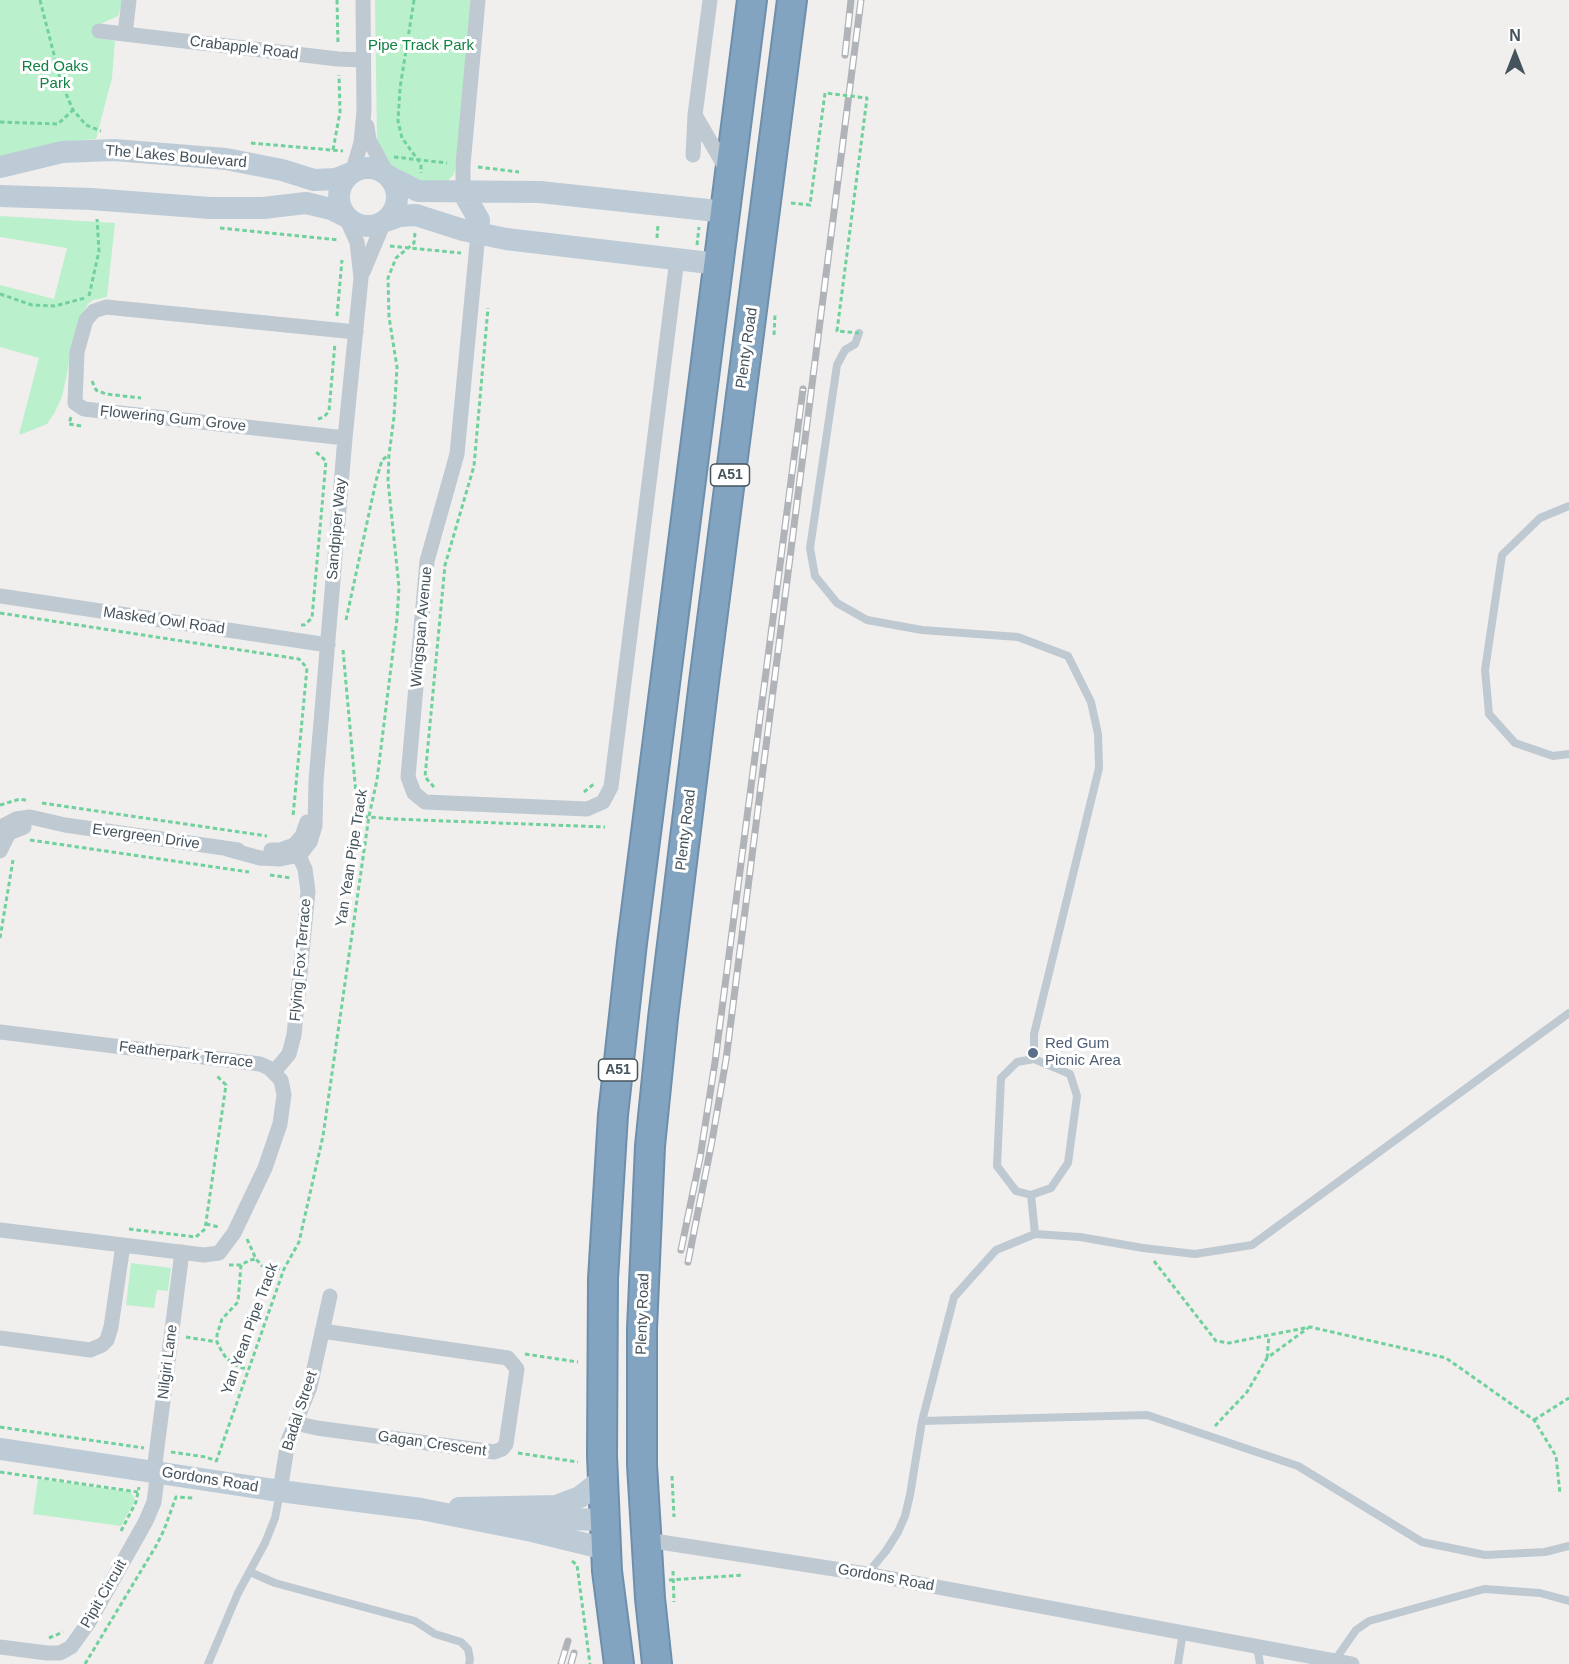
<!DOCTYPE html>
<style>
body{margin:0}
#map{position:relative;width:1569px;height:1664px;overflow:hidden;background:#f1eeee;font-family:Arial,sans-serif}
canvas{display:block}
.north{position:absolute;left:1485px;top:24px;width:60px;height:60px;-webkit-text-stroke:4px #fff;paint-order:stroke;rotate:0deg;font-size:16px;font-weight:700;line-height:24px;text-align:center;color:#45535c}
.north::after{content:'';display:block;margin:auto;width:21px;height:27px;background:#45535c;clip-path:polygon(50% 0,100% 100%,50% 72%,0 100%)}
</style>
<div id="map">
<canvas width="1569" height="1664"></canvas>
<div class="north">N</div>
</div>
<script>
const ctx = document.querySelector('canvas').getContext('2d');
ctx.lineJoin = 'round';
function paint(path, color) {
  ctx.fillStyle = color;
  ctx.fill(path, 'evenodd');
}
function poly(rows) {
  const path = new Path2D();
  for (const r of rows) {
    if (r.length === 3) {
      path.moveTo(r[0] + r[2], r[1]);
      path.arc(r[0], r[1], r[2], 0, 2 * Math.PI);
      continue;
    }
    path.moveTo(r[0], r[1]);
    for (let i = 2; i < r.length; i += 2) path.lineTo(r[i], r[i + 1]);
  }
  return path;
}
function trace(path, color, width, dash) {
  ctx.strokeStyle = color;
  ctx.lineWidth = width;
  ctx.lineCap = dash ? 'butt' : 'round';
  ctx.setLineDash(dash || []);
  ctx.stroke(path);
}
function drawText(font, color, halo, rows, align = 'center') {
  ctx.font = font + ' Arial,sans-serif';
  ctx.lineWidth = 6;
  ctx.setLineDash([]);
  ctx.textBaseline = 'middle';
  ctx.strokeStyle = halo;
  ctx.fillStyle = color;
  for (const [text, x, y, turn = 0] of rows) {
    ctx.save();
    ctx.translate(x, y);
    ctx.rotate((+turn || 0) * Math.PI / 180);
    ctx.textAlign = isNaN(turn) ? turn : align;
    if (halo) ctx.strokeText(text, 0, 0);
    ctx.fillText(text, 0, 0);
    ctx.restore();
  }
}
paint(poly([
 [0,0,123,0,118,16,98,25,97,38,115,41,112,78,96,139,60,142,0,159],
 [375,0,471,0,456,164,454,174,445,184,418,182,389,165,377,142],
 [0,216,115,223,107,297,93,300,88,304,78,320,62,397,55,412,47,424,22,434,19,434,39,358,0,347,0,285,54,299,67,248,0,237],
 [131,1263,171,1268,168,1291,157,1290,154,1308,126,1305],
 [38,1479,131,1492,135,1500,121,1526,33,1514]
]), '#baf1cc');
const highway = poly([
 [619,1664,607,1571,602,1456,603,1279,613,1115,632,943,752,0],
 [657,1664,650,1598,642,1465,642,1329,650,1146,663,1018,704,682,792,0]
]);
trace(highway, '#6e8fab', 32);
trace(poly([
 [40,0,61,82,73,110,86,125,101,131],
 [337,0,338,44],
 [414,0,400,88,398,121,402,138,421,164,421,173],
 [0,122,58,124,73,110],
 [251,143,343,151],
 [333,150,340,112,339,75],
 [394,157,447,163],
 [478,167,519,172],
 [220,228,339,240],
 [657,238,658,224],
 [697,245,699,227],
 [390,246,461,253],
 [0,294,32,305,55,306,85,298],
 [89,296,99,251,97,219],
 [337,316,342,260],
 [774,335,775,315],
 [92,381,96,390,106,394,141,398],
 [71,417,69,424,82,426],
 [318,419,324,417,329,411,335,343],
 [0,613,299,659,307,668,293,816],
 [346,620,376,481,382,460,389,455],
 [301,625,304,625,312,618,326,461,315,451],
 [343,650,358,816,393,819,605,827],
 [434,787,425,777,445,565,474,466,488,308],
 [584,792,595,783],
 [42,803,267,836],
 [0,805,20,799,29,801],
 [30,840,249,872],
 [270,875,291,878],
 [0,938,13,860],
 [206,1224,219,1227],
 [129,1229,196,1237,205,1229,226,1085,216,1075],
 [247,1239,256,1259,262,1266,283,1269],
 [1154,1261,1216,1341,1229,1343,1310,1327,1446,1358,1534,1420,1556,1456,1560,1494],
 [229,1265,241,1265,250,1260,256,1259],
 [241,1265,238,1302,222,1319,217,1335,217,1342,222,1352,227,1359,239,1367,247,1369],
 [186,1337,217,1342],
 [525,1354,578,1362],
 [1267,1358,1269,1336],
 [1534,1420,1569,1398],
 [1215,1426,1247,1392,1267,1358,1308,1328],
 [0,1427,144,1448],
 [171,1452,206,1457,216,1461],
 [518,1453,578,1462],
 [216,1462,284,1269,299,1242,323,1136,369,816,377,780,397,619,399,587,388,481,389,455,394,417,397,367,389,317,388,278,396,258,414,243,415,233],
 [0,1472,138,1492],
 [672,1476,674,1517],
 [121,1531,136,1502,139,1487],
 [572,1561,577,1565,590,1664],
 [673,1571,674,1602],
 [669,1580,743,1575],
 [49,1638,63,1632],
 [85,1664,156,1546,164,1530,176,1497,194,1498]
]), '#70d19c', 3, [4.5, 3]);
trace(poly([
 [859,333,855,344,845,350,837,365,810,548,815,576,837,603,867,620,922,630,1018,637,1068,656,1091,702,1098,734,1099,768,1034,1034,1034,1059],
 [1569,506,1540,518,1502,555,1485,670,1489,714,1515,743,1553,756,1569,754],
 [1034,1059,1070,1074,1077,1096,1068,1163,1051,1188,1031,1195,1016,1191,997,1166,1001,1078,1017,1062,1034,1059],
 [1031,1195,1035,1234],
 [922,1421,1147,1415,1298,1466,1422,1542,1485,1555,1545,1552,1569,1546],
 [250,1572,275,1583,415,1621,435,1634,461,1642,468,1649,470,1659,469,1664],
 [867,1574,886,1551,898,1532,905,1516,910,1495,922,1421,954,1297,996,1250,1035,1234,1080,1237,1143,1248,1195,1254,1252,1245,1569,1013],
 [1257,1646,1260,1664],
 [1335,1660,1356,1630,1369,1621,1484,1589,1540,1593,1569,1601],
 [208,1664,238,1593,265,1543,275,1518,280,1492],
 [1178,1664,1183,1632]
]), '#bec9d1', 8);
trace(poly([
 [99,31,338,59,363,60],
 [125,34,129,0],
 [695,115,728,172],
 [367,126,369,140,388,175],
 [693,155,695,115,710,0],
 [352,173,361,143,364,111,363,0],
 [463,192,463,165,478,0],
 [478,234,457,454,427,561,408,777,414,793,425,802,587,809,603,802,611,787,677,259],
 [363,272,384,222],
 [345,438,84,409,75,403,77,352,86,320,94,311,106,307,356,332],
 [0,596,328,645],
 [0,829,3,826,16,819,30,817,65,825,238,850],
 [227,849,260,858,280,859,300,855,310,842,315,826,316,781,345,438,361,278,357,242,346,218],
 [271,850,280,850,294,845,302,836,307,822],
 [0,851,9,833,24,827],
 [0,1032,260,1064,269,1068,281,1080,284,1095,280,1124,265,1168,234,1233,219,1253,204,1255,0,1230],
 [274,1072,289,1054,294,1035,308,891,305,869,295,847],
 [0,1338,90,1350,102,1345,107,1340,111,1327,123,1245],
 [295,1423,317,1428,494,1452,502,1449,506,1444,517,1369,508,1358,322,1331],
 [154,1471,182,1252],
 [280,1491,288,1441,310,1387,330,1296],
 [647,1540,867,1574,1352,1664],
 [0,1647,47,1653,60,1653,71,1647,89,1622,146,1521,154,1502,158,1471]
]), '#bec9d1', 15);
trace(poly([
 [0,167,62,152,114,150,226,159,282,170,314,180,336,179,351,173],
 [368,197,29],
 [388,176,418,191,540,192,726,212],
 [463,192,479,220,478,234],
 [0,196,91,199,210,208,263,208,306,203,331,209,345,216],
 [386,221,400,216,416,215,463,230,506,239,718,264],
 [0,1449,280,1491,421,1509,532,1531,606,1549],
 [459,1508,556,1506,580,1497,603,1479],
 [512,1514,567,1519,605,1520]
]), '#bdcbd6', 22);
trace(highway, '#83a4c0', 28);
const rail = poly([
 [845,55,851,0],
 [681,1250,700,1158,715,1062,803,389],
 [688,1262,712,1141,726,1060,861,0],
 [561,1664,568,1641],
 [571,1664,574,1653]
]);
trace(rail, '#b0b4b9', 7);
trace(rail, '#fff', 4.5, [14]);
trace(poly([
 [791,203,810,205,825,93,867,98,837,331,859,333]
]), '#70d19c', 3, [4.5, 3]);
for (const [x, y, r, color] of [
 [1033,1053,6,"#5c6f8a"]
]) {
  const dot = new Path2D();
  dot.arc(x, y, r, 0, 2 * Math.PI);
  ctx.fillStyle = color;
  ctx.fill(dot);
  trace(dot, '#fff', 2);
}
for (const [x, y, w] of [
 [730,475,39],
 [618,1070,39]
]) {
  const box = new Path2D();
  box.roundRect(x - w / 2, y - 11, w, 22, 4.5);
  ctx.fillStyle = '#fff';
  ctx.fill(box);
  trace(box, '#45535c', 1.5);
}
drawText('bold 14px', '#45535c', null, [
 ["A51",730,475],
 ["A51",618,1070]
]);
drawText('15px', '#128144', '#fff', [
 ["Pipe Track Park",421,46],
 ["Red Oaks",55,67],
 ["Park",55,84]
]);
drawText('15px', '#45535c', '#fff', [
 ["Crabapple Road",244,48,7],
 ["The Lakes Boulevard",176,157,5],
 ["Plenty Road",747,348,-82],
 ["Flowering Gum Grove",173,419,6],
 ["Sandpiper Way",337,529,-85],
 ["Masked Owl Road",164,621,8],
 ["Wingspan Avenue",422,627,-85],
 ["Plenty Road",686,830,-83],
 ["Evergreen Drive",146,837,8],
 ["Yan Yean Pipe Track",352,858,-81],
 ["Flying Fox Terrace",301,960,-85],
 ["Featherpark Terrace",186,1055,7],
 ["Plenty Road",643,1314,-88],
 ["Yan Yean Pipe Track",250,1329,-70],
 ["Nilgiri Lane",168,1362,-83],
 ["Badal Street",300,1411,-72],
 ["Gagan Crescent",432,1444,8],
 ["Gordons Road",210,1480,9],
 ["Gordons Road",886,1578,10],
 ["Pipit Circuit",104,1594,-60]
]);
drawText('15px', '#4e5e75', '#fff', [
 ["Red Gum",1045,1044],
 ["Picnic Area",1045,1061]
], 'left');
</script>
